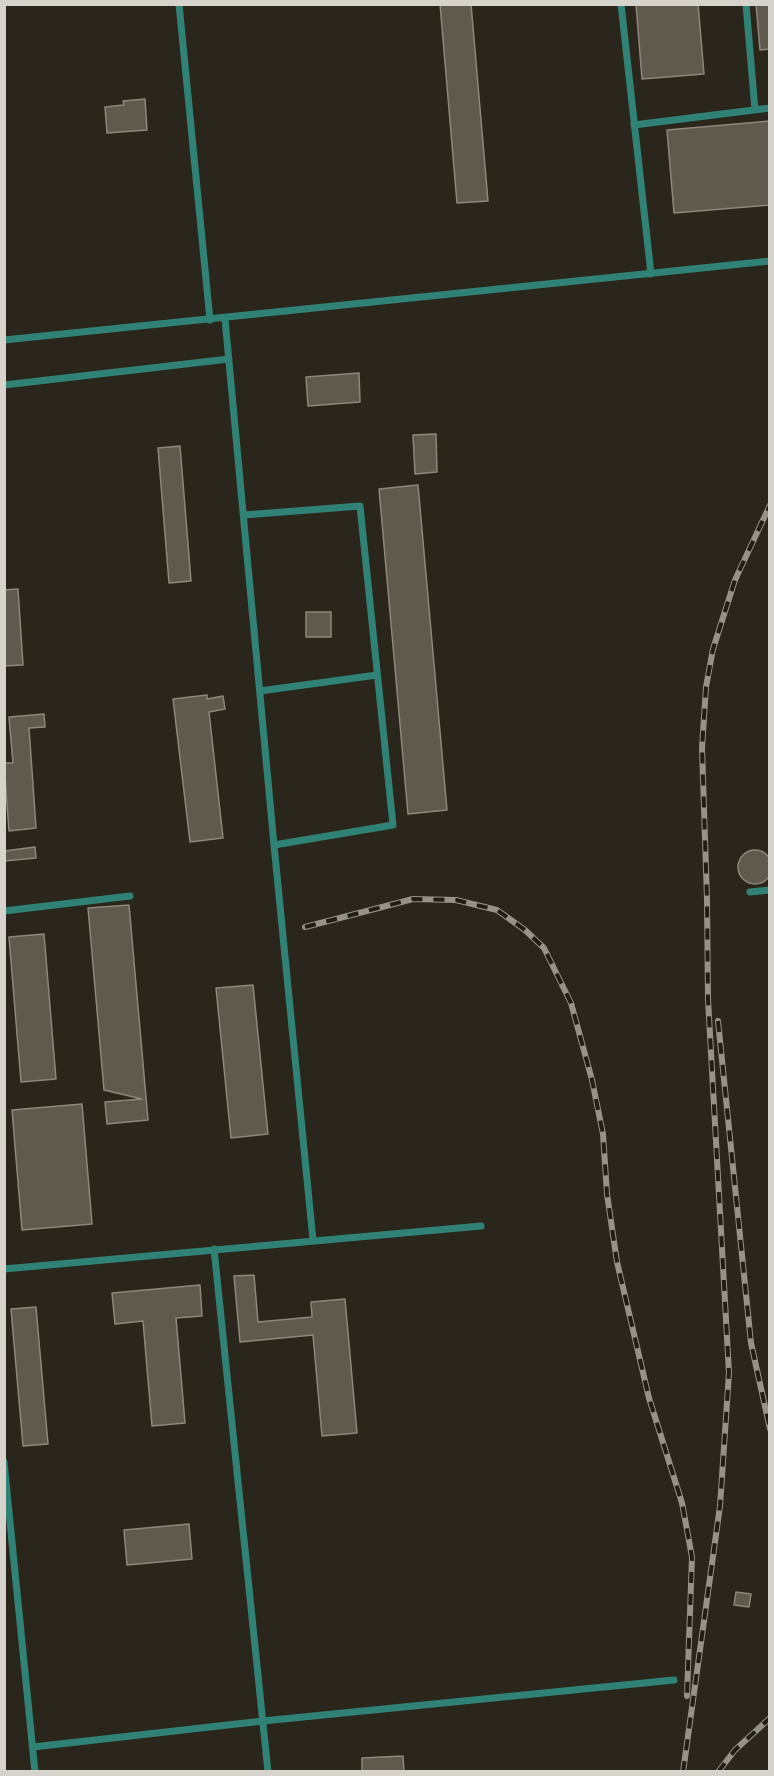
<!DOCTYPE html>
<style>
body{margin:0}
#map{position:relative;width:774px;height:1776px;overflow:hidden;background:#2b261b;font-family:"Exo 2",sans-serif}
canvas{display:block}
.frame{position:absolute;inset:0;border:6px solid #d5d3cb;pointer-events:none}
</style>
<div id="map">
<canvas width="774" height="1776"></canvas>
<div class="frame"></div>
</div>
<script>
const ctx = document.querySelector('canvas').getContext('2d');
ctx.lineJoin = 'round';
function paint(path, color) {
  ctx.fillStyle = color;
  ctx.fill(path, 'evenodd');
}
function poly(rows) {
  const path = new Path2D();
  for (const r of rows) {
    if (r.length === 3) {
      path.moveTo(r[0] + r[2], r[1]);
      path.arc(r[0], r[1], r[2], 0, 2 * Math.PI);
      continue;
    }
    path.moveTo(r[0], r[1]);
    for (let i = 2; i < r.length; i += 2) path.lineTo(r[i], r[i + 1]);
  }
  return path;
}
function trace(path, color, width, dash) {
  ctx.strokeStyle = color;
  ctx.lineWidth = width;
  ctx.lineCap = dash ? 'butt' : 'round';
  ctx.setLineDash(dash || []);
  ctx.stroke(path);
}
const building = poly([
 [440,4,471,4,488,201,457,203,440,4],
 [636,4,698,4,704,74,642,79,636,4],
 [756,4,770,4,770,49,760,50,756,4],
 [145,99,147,130,107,133,105,107,124,105,123,101,145,99],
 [770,121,770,205,674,213,667,130,770,121],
 [359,373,360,402,308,406,306,377,359,373],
 [436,434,437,472,415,474,413,435,436,434],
 [180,446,191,581,169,583,158,448,180,446],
 [418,485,447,810,408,814,379,489,418,485],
 [18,589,23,665,4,666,4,590,18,589],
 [306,612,331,612,331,637,306,637,306,612],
 [207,695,207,699,223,696,225,709,209,712,223,838,190,842,173,699,207,695],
 [44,714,45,727,29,728,36,828,9,831,4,763,13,763,9,717,44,714],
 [35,847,36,858,4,861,4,851,35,847],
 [755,867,17],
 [129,905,148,1120,107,1124,105,1102,142,1099,104,1090,88,908,129,905],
 [44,934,56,1079,21,1082,9,937,44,934],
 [253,985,268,1134,231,1138,216,988,253,985],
 [82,1104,92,1224,22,1230,12,1110,82,1104],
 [254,1275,258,1322,312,1317,311,1302,345,1299,357,1433,322,1436,313,1335,240,1342,234,1276,254,1275],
 [200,1285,202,1316,176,1318,185,1423,152,1426,143,1321,115,1324,112,1293,200,1285],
 [36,1307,48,1444,23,1446,11,1309,36,1307],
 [189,1524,192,1559,127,1565,124,1530,189,1524],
 [736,1592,751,1594,749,1607,734,1605,736,1592],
 [403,1756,404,1772,362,1772,362,1758,403,1756]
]);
paint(building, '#5f5a4d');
trace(building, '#8d887a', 1.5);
trace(poly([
 [179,4,210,320],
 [621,4,651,274],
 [746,4,755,110],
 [634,125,770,108],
 [225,319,274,845,313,1240],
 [4,340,770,261],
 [4,385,229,359],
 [244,515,360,506,393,825,274,845],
 [260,691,377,675],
 [750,892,770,890],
 [4,911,130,896],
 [214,1249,268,1772],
 [4,1269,481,1226],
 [4,1462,35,1772],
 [33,1747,263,1721,674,1680]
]), '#308276', 7);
const rail = poly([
 [305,927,413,899,456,900,497,910,525,930,544,948,571,1003,592,1080,603,1134,607,1194,617,1262,649,1398,682,1503,692,1557,687,1696],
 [718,1021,751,1343,770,1429],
 [683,1772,720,1506,729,1373,708,999,707,899,702,748,706,687,713,649,735,580,770,505],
 [718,1772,735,1750,770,1718]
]);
trace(rail, '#969289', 6);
trace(rail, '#211d12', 4, [11]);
</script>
